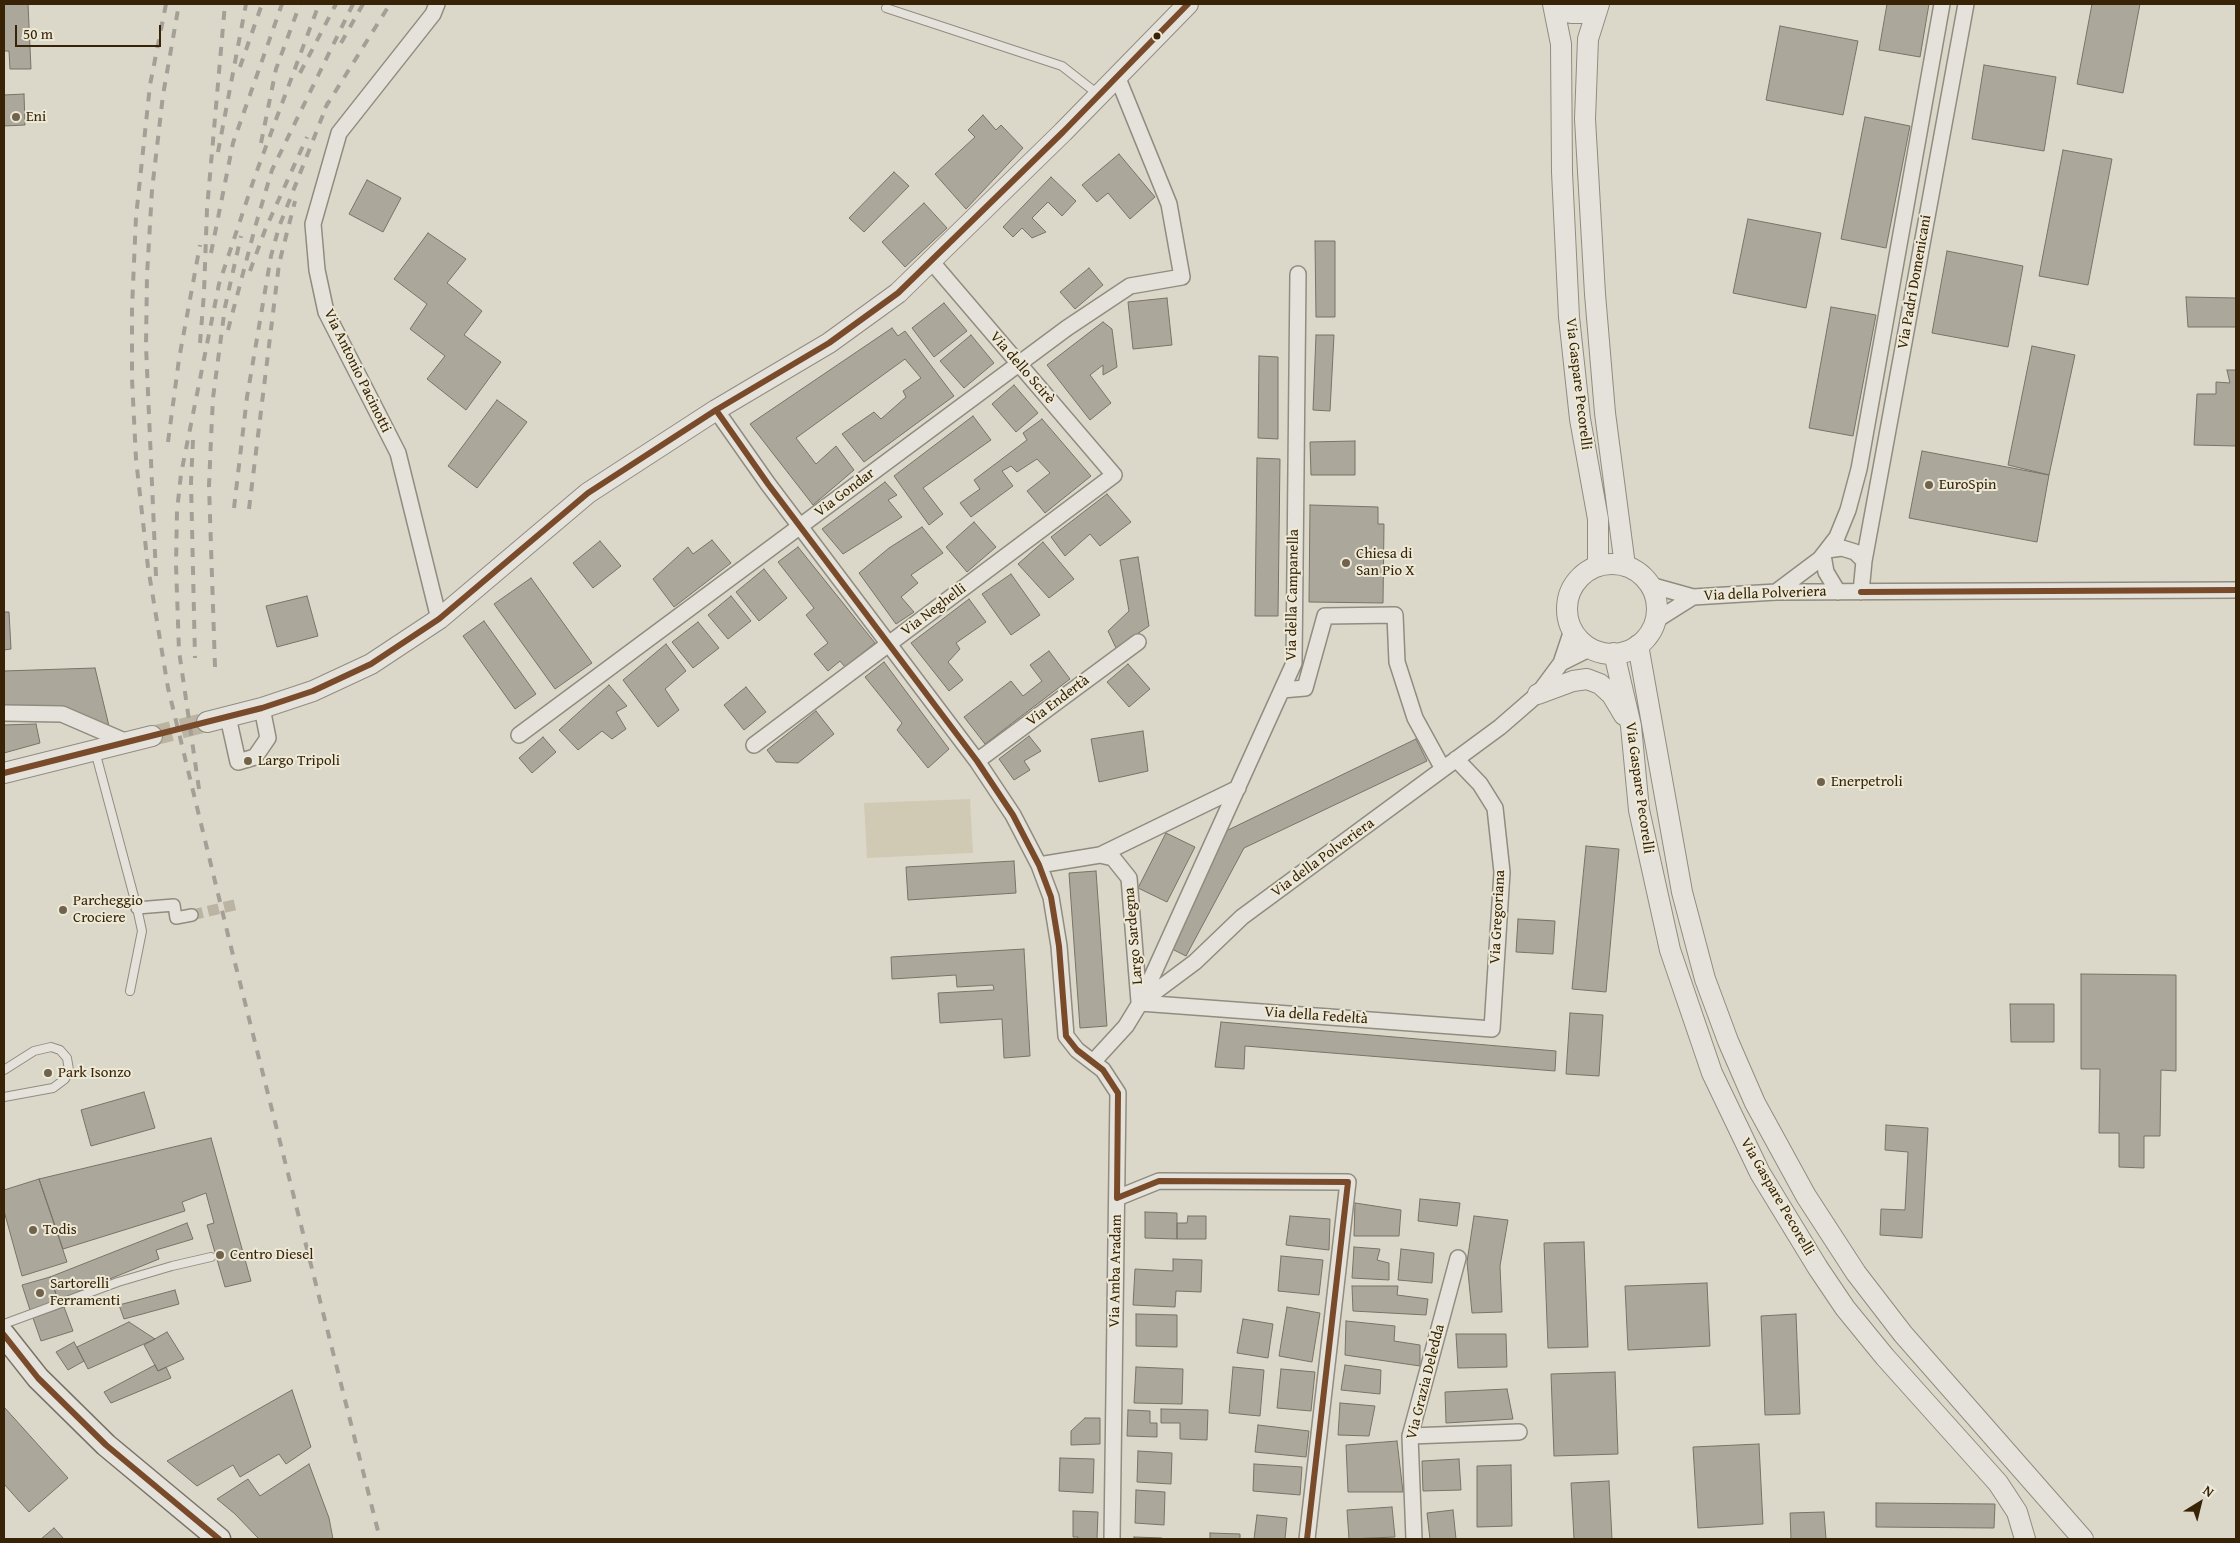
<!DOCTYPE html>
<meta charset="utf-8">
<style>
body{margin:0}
#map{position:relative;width:2240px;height:1543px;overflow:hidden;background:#dcd8c9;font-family:"Gentium Book Plus",serif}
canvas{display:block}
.frame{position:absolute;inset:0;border:5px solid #382307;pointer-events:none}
.north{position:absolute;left:2175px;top:1478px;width:50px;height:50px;-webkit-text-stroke:4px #ede9d7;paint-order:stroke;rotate:36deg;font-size:14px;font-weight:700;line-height:20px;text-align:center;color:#382307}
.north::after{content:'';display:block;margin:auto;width:18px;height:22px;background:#382307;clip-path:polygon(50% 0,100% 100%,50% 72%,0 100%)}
.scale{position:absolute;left:15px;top:25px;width:146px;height:22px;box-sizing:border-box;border:2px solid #382307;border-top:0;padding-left:6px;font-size:15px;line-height:18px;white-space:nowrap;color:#382307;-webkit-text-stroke:4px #ede9d7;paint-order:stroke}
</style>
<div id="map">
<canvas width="2240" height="1543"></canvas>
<div class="frame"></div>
<div class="north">N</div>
<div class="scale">50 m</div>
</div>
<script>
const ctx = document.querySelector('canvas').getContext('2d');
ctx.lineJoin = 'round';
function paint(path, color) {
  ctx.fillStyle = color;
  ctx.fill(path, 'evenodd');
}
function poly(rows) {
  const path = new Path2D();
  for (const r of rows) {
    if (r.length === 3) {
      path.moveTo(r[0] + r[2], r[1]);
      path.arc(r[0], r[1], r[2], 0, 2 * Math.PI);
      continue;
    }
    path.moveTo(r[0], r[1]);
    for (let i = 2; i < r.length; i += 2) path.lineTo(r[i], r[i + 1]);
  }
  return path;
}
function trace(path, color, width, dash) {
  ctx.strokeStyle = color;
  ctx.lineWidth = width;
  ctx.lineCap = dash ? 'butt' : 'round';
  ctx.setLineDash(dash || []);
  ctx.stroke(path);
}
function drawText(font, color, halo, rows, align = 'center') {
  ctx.font = font + ' "Gentium Book Plus",serif';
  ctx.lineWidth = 4;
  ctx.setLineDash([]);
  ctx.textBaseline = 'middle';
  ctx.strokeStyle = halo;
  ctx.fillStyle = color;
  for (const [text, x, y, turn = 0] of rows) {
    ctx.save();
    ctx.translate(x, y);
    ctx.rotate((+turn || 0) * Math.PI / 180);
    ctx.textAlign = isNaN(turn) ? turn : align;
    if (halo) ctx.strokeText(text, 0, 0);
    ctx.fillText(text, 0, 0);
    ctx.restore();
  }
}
paint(poly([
 [970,799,973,853,867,858,864,803]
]), '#d0c9b3');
const building = poly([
 [4,4,28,4,31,69,10,69,9,51,4,51,4,4],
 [1887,4,1929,4,1920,57,1879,50,1887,4],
 [2092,4,2140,4,2123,93,2077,84,2092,4],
 [1780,26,1858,41,1843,115,1766,100,1780,26],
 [1984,65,2056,77,2044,151,1972,139,1984,65],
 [24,94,25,125,4,126,4,95,24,94],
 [983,115,996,130,1001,125,1023,148,966,209,935,174,975,137,968,130,983,115],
 [1865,117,1910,126,1886,248,1841,239,1865,117],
 [2063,150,2112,159,2088,285,2039,276,2063,150],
 [1119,154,1155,197,1130,219,1108,193,1097,202,1082,185,1119,154],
 [894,172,909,186,864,232,849,218,894,172],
 [1051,177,1076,201,1062,216,1048,202,1032,218,1046,232,1032,238,1022,228,1013,237,1003,227,1051,177],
 [367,180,401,198,383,232,349,214,367,180],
 [924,203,947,228,905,267,882,242,924,203],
 [1748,219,1821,233,1806,308,1733,293,1748,219],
 [428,233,466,259,447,283,482,311,464,335,501,362,466,410,427,379,445,356,410,329,427,304,394,279,428,233],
 [1315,241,1335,241,1335,317,1316,317,1315,241],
 [1947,251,2023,266,2008,347,1932,333,1947,251],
 [1089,268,1103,285,1075,309,1060,292,1089,268],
 [2186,297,2236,298,2236,327,2188,327,2186,297],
 [1167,298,1172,345,1133,349,1128,302,1167,298],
 [944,303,967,331,934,357,912,328,944,303],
 [1831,307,1876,315,1853,436,1809,428,1831,307],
 [1103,322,1112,329,1117,367,1103,375,1103,365,1090,375,1111,403,1090,420,1047,365,1103,322],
 [892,328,898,336,905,331,954,396,864,462,842,434,874,412,881,419,906,397,903,391,921,378,905,359,796,438,816,464,836,446,854,470,813,505,750,424,892,328],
 [971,335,994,363,964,388,940,361,971,335],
 [1316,335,1334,335,1330,411,1313,410,1316,335],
 [2032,346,2075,355,2049,475,2008,465,2032,346],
 [1259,356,1278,357,1278,439,1258,438,1259,356],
 [2227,370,2236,370,2236,446,2194,445,2197,394,2216,394,2216,382,2230,383,2227,370],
 [1014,385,1038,413,1016,432,992,404,1014,385],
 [497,400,527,422,477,488,448,466,497,400],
 [973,416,991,440,923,488,943,514,929,525,894,476,973,416],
 [1042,419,1091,476,1045,513,1027,491,1050,473,1037,459,1017,472,1011,466,1002,471,1013,486,971,517,960,503,980,489,974,480,1027,440,1023,433,1042,419],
 [1355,441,1355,475,1311,475,1310,442,1355,441],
 [1922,451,2049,475,2037,542,1909,518,1922,451],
 [1257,458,1280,459,1278,616,1255,616,1257,458],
 [885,482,897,495,888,500,902,517,843,554,822,529,885,482],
 [1107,494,1131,522,1100,546,1090,534,1065,556,1051,537,1107,494],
 [1310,505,1378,507,1378,524,1384,524,1383,603,1309,602,1310,505],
 [974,522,996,547,967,572,946,547,974,522],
 [922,527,943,553,911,575,918,583,901,597,914,612,896,624,859,573,889,548,922,527],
 [712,540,731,563,674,607,653,579,688,547,693,554,712,540],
 [600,541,621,566,593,588,573,563,600,541],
 [1043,542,1074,579,1049,598,1018,564,1043,542],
 [798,547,875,643,845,667,840,661,828,671,814,654,828,643,806,615,814,608,778,562,798,547],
 [1138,557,1149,626,1116,648,1108,631,1129,611,1120,560,1138,557],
 [764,569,787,598,759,621,736,592,764,569],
 [1011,574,1040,615,1011,635,982,594,1011,574],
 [531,578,592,663,555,689,494,604,531,578],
 [307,596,318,636,277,647,266,606,307,596],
 [731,596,751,621,728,639,708,615,731,596],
 [969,599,986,622,956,643,960,649,948,662,963,680,949,691,911,643,969,599],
 [4,612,9,612,11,649,4,650,4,612],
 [484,621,536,694,515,709,463,636,484,621],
 [698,622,719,648,693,668,672,642,698,622],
 [666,644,686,671,665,689,679,710,658,727,623,680,666,644],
 [1049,651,1070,679,985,744,964,717,1011,681,1023,696,1042,681,1030,665,1049,651],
 [884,662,949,749,928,768,897,730,902,723,865,677,884,662],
 [1128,664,1150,689,1129,707,1107,682,1128,664],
 [95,668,109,726,68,708,4,707,4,671,95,668],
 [609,685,627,706,616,712,626,729,612,739,602,731,578,750,559,730,609,685],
 [746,687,766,712,744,730,724,705,746,687],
 [816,711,834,734,798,763,776,762,767,750,816,711],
 [36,724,40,743,4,753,4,725,36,724],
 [1143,731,1148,771,1099,782,1091,739,1143,731],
 [1029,736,1041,751,1024,761,1030,770,1014,780,999,759,1029,736],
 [543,737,556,752,532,773,519,758,543,737],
 [1416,739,1427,761,1244,848,1186,956,1172,949,1226,831,1416,739],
 [1166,833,1195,847,1167,902,1138,888,1166,833],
 [1586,846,1619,849,1606,992,1572,989,1586,846],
 [1014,861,1016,893,908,900,906,867,1014,861],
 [1096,871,1107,1026,1080,1028,1069,873,1096,871],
 [1518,919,1555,921,1553,954,1516,952,1518,919],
 [1024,949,1030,1056,1004,1058,1002,1019,940,1023,938,993,994,990,993,985,957,987,956,975,892,979,891,957,1024,949],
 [2081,974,2176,975,2176,1071,2161,1070,2160,1136,2144,1136,2144,1168,2119,1167,2119,1133,2099,1133,2100,1069,2081,1069,2081,974],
 [2010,1004,2054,1004,2054,1042,2011,1042,2010,1004],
 [1570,1013,1603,1015,1599,1076,1566,1074,1570,1013],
 [1221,1022,1556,1051,1555,1071,1245,1046,1244,1069,1215,1067,1221,1022],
 [144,1092,155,1128,91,1146,81,1110,144,1092],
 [1886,1125,1928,1128,1922,1238,1880,1235,1881,1209,1905,1210,1908,1152,1885,1150,1886,1125],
 [211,1138,251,1281,225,1287,207,1225,214,1223,206,1193,182,1202,185,1211,63,1249,39,1179,211,1138],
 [39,1179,67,1262,22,1276,4,1211,4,1190,39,1179],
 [1420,1199,1460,1203,1457,1226,1418,1221,1420,1199],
 [1355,1203,1401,1210,1399,1236,1354,1236,1355,1203],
 [1145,1212,1177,1213,1177,1239,1145,1238,1145,1212],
 [1188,1216,1206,1216,1206,1239,1177,1239,1177,1223,1187,1223,1188,1216],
 [1290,1216,1330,1219,1329,1250,1286,1245,1290,1216],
 [1474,1216,1508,1220,1500,1266,1502,1312,1472,1313,1467,1262,1474,1216],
 [187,1223,193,1239,156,1250,159,1259,58,1300,50,1277,187,1223],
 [1584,1242,1588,1347,1548,1348,1544,1243,1584,1242],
 [1354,1247,1380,1249,1377,1260,1389,1263,1389,1280,1352,1278,1354,1247],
 [1401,1249,1434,1253,1432,1283,1398,1280,1401,1249],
 [1281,1256,1323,1260,1319,1295,1278,1291,1281,1256],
 [1173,1259,1202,1260,1201,1292,1176,1291,1175,1307,1133,1305,1135,1269,1173,1271,1173,1259],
 [50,1277,58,1300,30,1310,22,1285,50,1277],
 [1707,1283,1710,1346,1628,1350,1625,1286,1707,1283],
 [1352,1286,1398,1286,1397,1295,1428,1299,1426,1315,1353,1311,1352,1286],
 [175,1290,179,1304,124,1319,119,1305,175,1290],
 [64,1307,73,1331,41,1341,33,1318,64,1307],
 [1287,1307,1320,1313,1312,1362,1279,1356,1287,1307],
 [1136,1314,1177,1315,1177,1347,1136,1346,1136,1314],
 [1796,1314,1800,1414,1765,1415,1761,1316,1796,1314],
 [1243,1319,1273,1324,1268,1358,1237,1353,1243,1319],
 [1346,1321,1395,1326,1394,1341,1420,1345,1420,1366,1345,1355,1346,1321],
 [129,1322,155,1339,88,1369,77,1347,129,1322],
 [167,1332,184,1359,158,1371,144,1345,167,1332],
 [1456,1334,1506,1334,1507,1367,1458,1368,1456,1334],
 [74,1342,84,1361,68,1370,56,1352,74,1342],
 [155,1365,158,1371,166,1367,171,1378,111,1403,104,1392,155,1365],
 [1345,1365,1381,1370,1380,1394,1341,1390,1345,1365],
 [1136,1367,1183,1369,1182,1404,1134,1403,1136,1367],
 [1233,1367,1264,1370,1260,1416,1229,1413,1233,1367],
 [1281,1369,1315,1372,1311,1411,1277,1408,1281,1369],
 [1615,1372,1618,1454,1554,1456,1551,1374,1615,1372],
 [1507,1389,1513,1419,1446,1423,1445,1392,1507,1389],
 [292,1390,311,1447,286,1464,279,1454,240,1477,233,1465,197,1486,167,1461,292,1390],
 [1340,1403,1375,1406,1369,1436,1338,1435,1340,1403],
 [4,1407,68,1478,29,1512,4,1484,4,1407],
 [1161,1409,1208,1410,1207,1440,1180,1439,1180,1423,1161,1423,1161,1409],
 [1128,1410,1150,1411,1150,1423,1157,1423,1157,1437,1127,1436,1128,1410],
 [1085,1418,1100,1418,1100,1444,1071,1445,1071,1431,1085,1418],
 [1258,1425,1309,1431,1306,1457,1255,1452,1258,1425],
 [1397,1441,1403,1492,1348,1492,1346,1445,1397,1441],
 [1759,1444,1763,1524,1698,1528,1693,1447,1759,1444],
 [1138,1451,1172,1453,1171,1484,1137,1482,1138,1451],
 [1060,1458,1094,1459,1093,1493,1059,1491,1060,1458],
 [1459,1459,1461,1490,1423,1491,1422,1461,1459,1459],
 [309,1464,329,1518,333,1539,259,1539,235,1514,217,1499,248,1479,260,1496,309,1464],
 [1254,1464,1302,1467,1300,1495,1253,1491,1254,1464],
 [1511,1465,1512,1526,1477,1527,1477,1466,1511,1465],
 [1609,1481,1612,1539,1574,1539,1571,1483,1609,1481],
 [1136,1490,1165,1492,1164,1525,1135,1523,1136,1490],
 [1876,1503,1995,1504,1994,1528,1876,1527,1876,1503],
 [1392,1507,1395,1537,1349,1539,1347,1510,1392,1507],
 [1453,1510,1456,1539,1430,1539,1427,1513,1453,1510],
 [1073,1511,1098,1512,1097,1539,1078,1539,1078,1537,1073,1537,1073,1511],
 [1824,1512,1826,1539,1791,1539,1790,1513,1824,1512],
 [1257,1515,1287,1518,1285,1539,1254,1539,1257,1515],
 [54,1528,64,1539,41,1539,54,1528],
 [1210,1533,1240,1534,1240,1539,1210,1539,1210,1533],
 [1134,1537,1162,1538,1162,1539,1134,1539,1134,1537]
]);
paint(building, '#aca79b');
trace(building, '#797367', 1);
trace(poly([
 [192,915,239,904]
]), '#bbb4a2', 11, [11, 5.5]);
trace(poly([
 [152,736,207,722]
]), '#bbb4a2', 20, [20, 10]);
const service = poly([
 [886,8,1062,66,1099,95],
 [95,751,137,908,142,931,130,991],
 [4,1070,34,1051,51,1047,60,1050,67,1058,69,1070,65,1079,53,1088,4,1097],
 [4,1324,118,1282,172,1266,211,1257]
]);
const pedestrian = poly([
 [137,908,174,905,176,918,192,915]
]);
const minor = poly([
 [437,4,433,14,339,133,313,224,317,270,326,312,398,453,439,619],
 [716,410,768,484,977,761,1013,815,1039,865,1051,897,1059,946,1066,1036,1077,1050,1103,1070,1118,1093,1112,1539],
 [1827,550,1842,548,1855,552,1864,561],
 [1823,555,1826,572,1838,592],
 [1650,585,1693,597,1776,592,2236,590],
 [1776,592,1820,559,1837,537,1848,510,1859,469,1942,4],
 [1861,592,1864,561,1966,4],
 [1655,621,1693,597],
 [1561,663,1591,648],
 [1282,690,1305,688,1325,616,1395,615,1397,662,1415,718,1443,769],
 [4,713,62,714,129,743],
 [228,717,238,762,255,757,268,738,262,708],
 [519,735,1067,328,1130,286,1182,277,1169,204,1117,76],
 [754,745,1114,475,931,261],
 [977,761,1138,642],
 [1100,855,1238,788],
 [1039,865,1100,855,1113,858,1129,878,1139,1002],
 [1140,1003,1294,663,1298,274],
 [1140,1003,1492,1029,1502,872,1495,808,1480,784,1456,759],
 [1093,1062,1126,1026,1140,1003,1195,962,1242,917,1500,727,1538,694,1561,663,1572,630],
 [1117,1198,1159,1181,1348,1182,1307,1539],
 [1410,1436,1519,1432],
 [1414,1539,1410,1436,1458,1258]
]);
const tertiary = poly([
 [1553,4,1561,44,1562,172,1569,317,1580,419,1598,519,1598,566],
 [1553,4,1561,10,1571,13,1581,13,1599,4],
 [1599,4,1588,39,1585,119,1595,294,1605,413,1625,566],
 [1612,609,45],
 [1638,645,1682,892,1705,979,1728,1041,1755,1103,1806,1196,1856,1273,1903,1334,2083,1539],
 [1614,653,1631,726,1639,810,1670,950,1712,1073,1760,1173,1818,1268,1845,1308,1885,1357,1998,1483,2017,1512,2025,1539],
 [1538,694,1573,681,1587,679,1600,684,1612,695,1624,715],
 [207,722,262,708,313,691,371,664,439,619,588,493,716,410,829,343,898,293,1063,132,1188,4],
 [4,773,152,736]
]);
const secondary = poly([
 [4,1335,38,1378,106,1445,219,1539]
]);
trace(service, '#918c80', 10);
trace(pedestrian, '#918c80', 14);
trace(minor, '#918c80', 18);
trace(tertiary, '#918c80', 22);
trace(secondary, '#797367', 25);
trace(service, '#e4e2db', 8);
trace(pedestrian, '#e4e2db', 11);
trace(minor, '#e4e2db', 15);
trace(tertiary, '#e4e2db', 20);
trace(secondary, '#e4e2db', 22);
trace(poly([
 [166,4,150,85,136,217,132,308,132,379,136,459,148,567,168,688,230,943,380,1539],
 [341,43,363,4],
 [240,67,262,4],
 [300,73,336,4],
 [325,108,390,4],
 [261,143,276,69,300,4],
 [218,152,246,4],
 [211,253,233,143,282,4],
 [250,271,265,230,307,137],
 [228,330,256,224,272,170,353,4],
 [200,343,204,293,207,209,225,4],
 [193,440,191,482,195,658],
 [168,442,179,359,200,245],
 [234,508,247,397,271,256,279,227,328,102],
 [249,509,279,264,295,201],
 [156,576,146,346,147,275,152,190,163,95,179,4],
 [215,667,209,486,211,439,213,398,225,307,241,236],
 [199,789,179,651,176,565,177,511,181,474,219,284,255,176,319,4]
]), '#a4a098', 4, [9, 9]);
trace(poly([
 [716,410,768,484,977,761,1013,815,1039,865,1051,897,1059,946,1066,1036,1077,1050,1103,1070,1118,1093,1117,1198,1159,1181,1348,1182,1307,1539],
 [1861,592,2236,590],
 [4,773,262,708,313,691,371,664,439,619,588,493,716,410,829,343,898,293,1063,132,1188,4],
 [4,1335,38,1378,106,1445,219,1539]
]), '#7a4b2a', 6);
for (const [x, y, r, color] of [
 [1157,36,4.5,"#382307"],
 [16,117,5,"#71624b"],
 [1929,485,5,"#71624b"],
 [1346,563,5,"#71624b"],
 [248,761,5,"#71624b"],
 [1821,782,5,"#71624b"],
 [63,910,5,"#71624b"],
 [48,1073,5,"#71624b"],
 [33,1230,5,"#71624b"],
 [220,1255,5,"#71624b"],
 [40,1293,5,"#71624b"]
]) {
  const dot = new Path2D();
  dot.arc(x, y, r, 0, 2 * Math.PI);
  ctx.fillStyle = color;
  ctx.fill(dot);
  trace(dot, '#ede9d7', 2);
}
drawText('15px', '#382307', '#ede9d7', [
 ["Eni",26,117],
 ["EuroSpin",1939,485],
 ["Chiesa di",1356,554],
 ["San Pio X",1356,571],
 ["Largo Tripoli",258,761],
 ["Enerpetroli",1831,782],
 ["Parcheggio",73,901],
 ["Crociere",73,918],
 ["Park Isonzo",58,1073],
 ["Todis",43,1230],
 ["Centro Diesel",230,1255],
 ["Sartorelli",50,1284],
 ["Ferramenti",50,1301]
], 'left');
drawText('15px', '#382307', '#ede9d7', [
 ["Via Padri Domenicani",1915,282,-80],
 ["Via dello Scirè",1022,368,49],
 ["Via Antonio Pacinotti",357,371,64],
 ["Via Gaspare Pecorelli",1578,384,83],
 ["Via Gondar",845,493,-37],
 ["Via della Polveriera",1765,594,-2],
 ["Via della Campanella",1293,595,-89],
 ["Via Neghelli",934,610,-37],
 ["Via Endertà",1058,701,-37],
 ["Via Gaspare Pecorelli",1639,788,82],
 ["Via della Polveriera",1323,858,-36],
 ["Via Gregoriana",1498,917,-87],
 ["Largo Sardegna",1134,936,-95],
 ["Via della Fedeltà",1316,1016,4],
 ["Via Gaspare Pecorelli",1777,1197,60],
 ["Via Amba Aradam",1116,1271,-89],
 ["Via Grazia Deledda",1426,1382,-76]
]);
</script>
